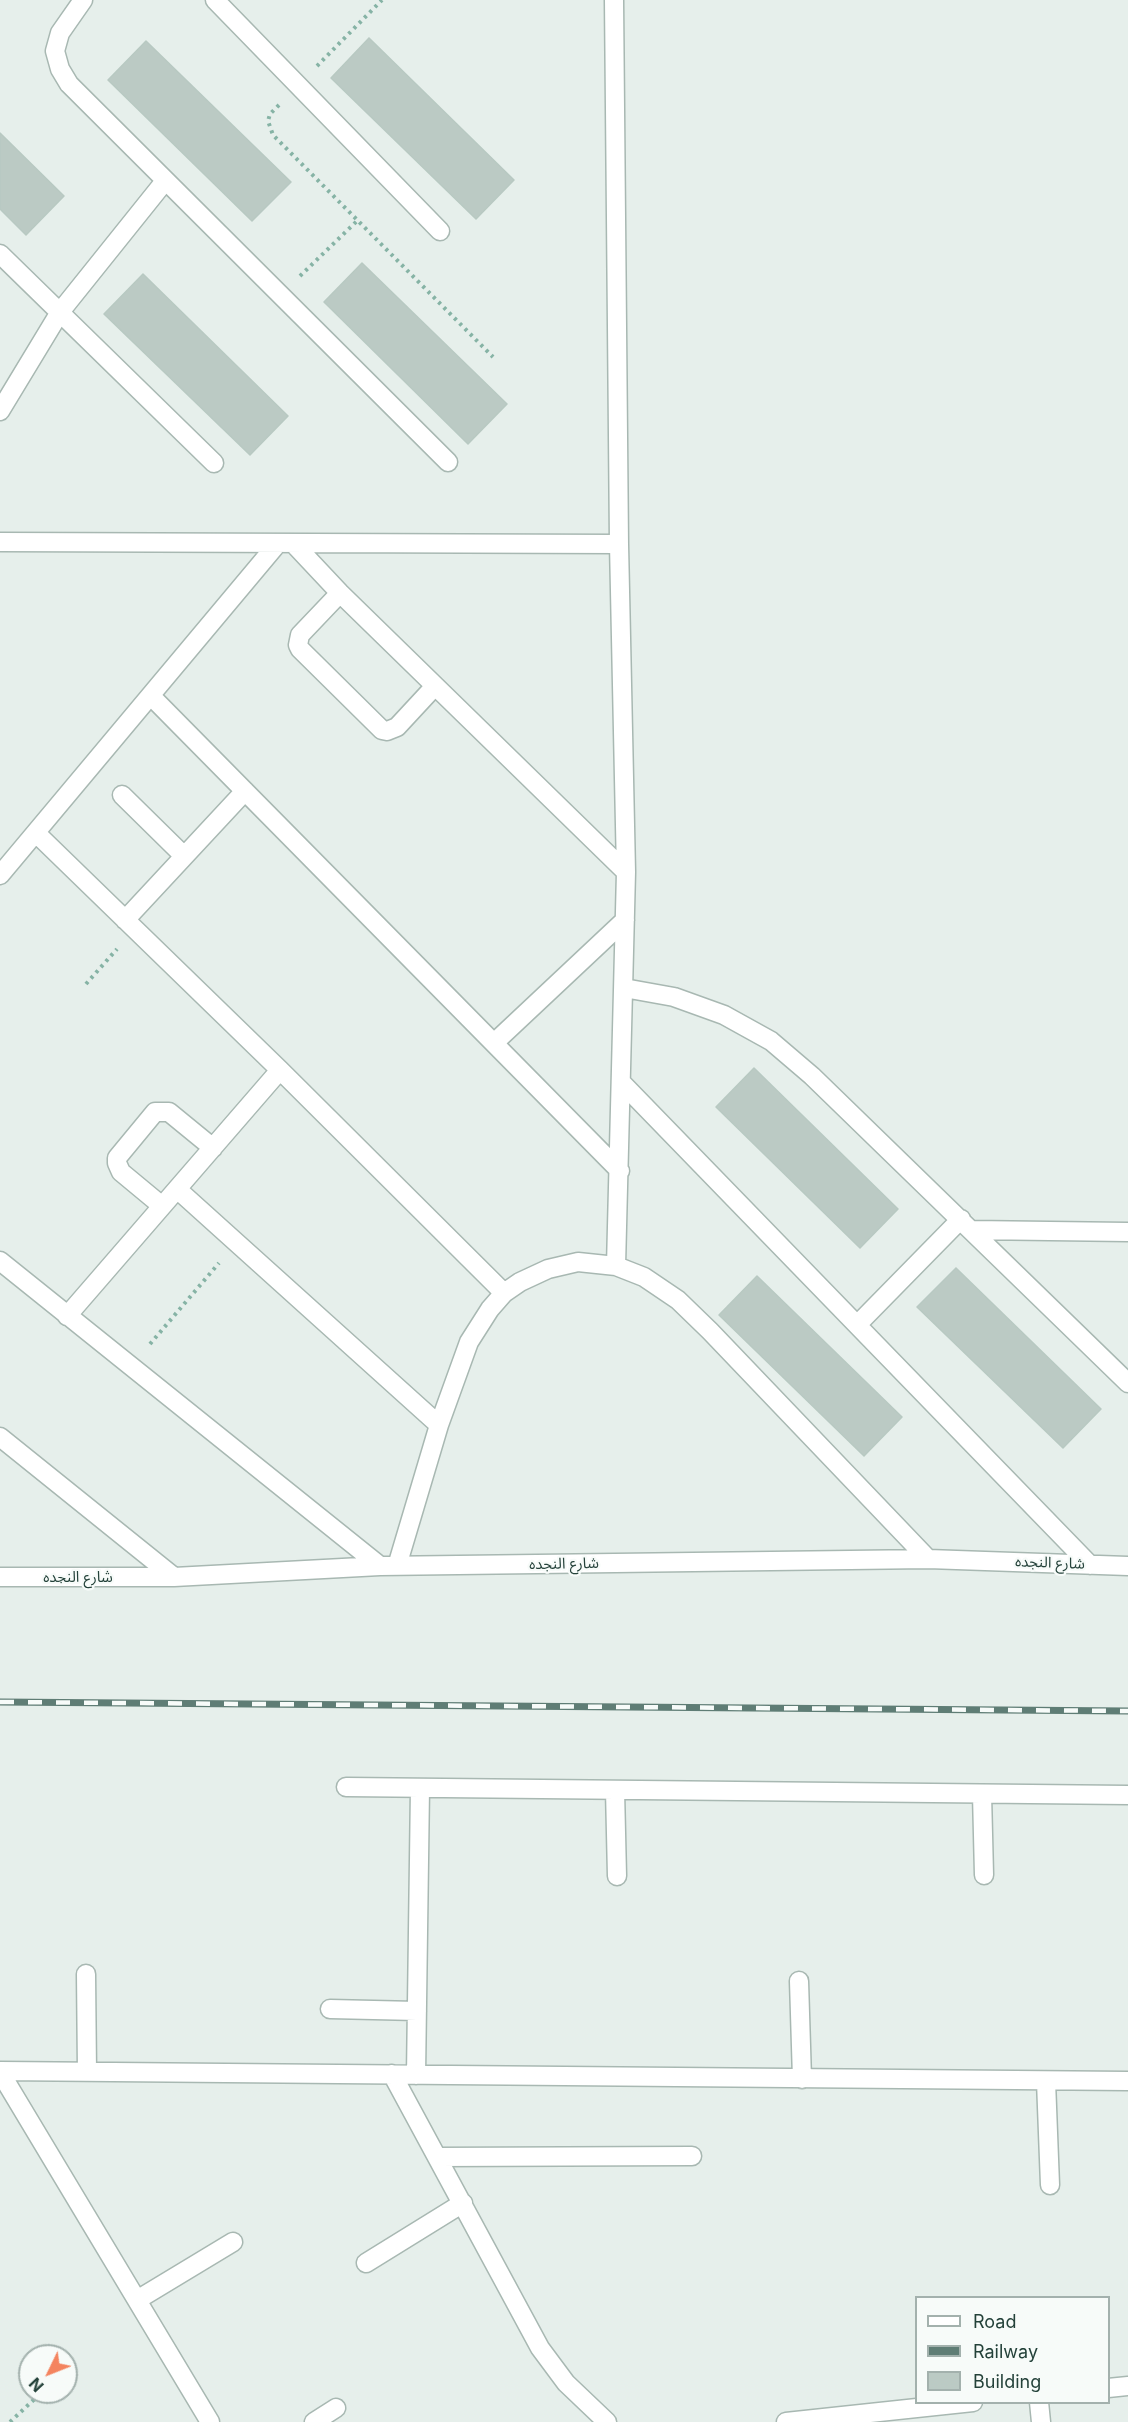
<!DOCTYPE html>
<meta charset="utf-8">
<style>
body{margin:0}
#map{position:relative;width:1128px;height:2422px;overflow:hidden;background:#e6efeb;font-family:Inter,sans-serif}
canvas{display:block}
.legend{position:absolute;left:915px;top:2296px;width:195px;height:108px;box-sizing:border-box;background:#f7fbf9;border:2px solid #a3b1ad;margin:0;padding:8px 10px;list-style:none;font-size:18px;color:#24423a}
.legend li{display:flex;align-items:center;gap:12px;height:30px}
.legend b{width:30px;border:2px solid #a3b1ad}
.north{position:absolute;left:18px;top:2344px;width:60px;height:60px;box-sizing:border-box;background:#f7fbf9;border:2px solid #a3b1ad;border-radius:50%;rotate:227deg;font-size:16px;font-weight:700;line-height:24px;text-align:center;color:#24423a}
.north::after{content:'';display:block;margin:auto;width:21px;height:27px;background:#f4845f;clip-path:polygon(50% 0,100% 100%,50% 72%,0 100%)}
</style>
<div id="map">
<canvas width="1128" height="2422"></canvas>
<ul class="legend">
<li><b style="height:8px;background:#fff"></b>Road</li>
<li><b style="height:8px;background:#5f7d75"></b>Railway</li>
<li><b style="height:16px;background:#bbcac4"></b>Building</li>
</ul>
<div class="north">N</div>
</div>
<script>
const ctx = document.querySelector('canvas').getContext('2d');
ctx.lineJoin = 'round';
function paint(path, color) {
  ctx.fillStyle = color;
  ctx.fill(path, 'evenodd');
}
function poly(rows) {
  const path = new Path2D();
  for (const r of rows) {
    path.moveTo(r[0], r[1]);
    for (let i = 2; i < r.length; i += 2) path.lineTo(r[i], r[i + 1]);
  }
  return path;
}
function trace(path, color, width, dash) {
  ctx.strokeStyle = color;
  ctx.lineWidth = width;
  ctx.lineCap = dash ? 'butt' : 'round';
  ctx.setLineDash(dash || []);
  ctx.stroke(path);
}
function drawText(font, color, halo, rows, align = 'center') {
  ctx.font = font + ' Inter,"Noto Sans Arabic",sans-serif';
  ctx.lineWidth = 4.5;
  ctx.setLineDash([]);
  ctx.textBaseline = 'middle';
  ctx.strokeStyle = halo;
  ctx.fillStyle = color;
  for (const [text, x, y, turn = 0] of rows) {
    ctx.save();
    ctx.translate(x, y);
    ctx.rotate((+turn || 0) * Math.PI / 180);
    ctx.textAlign = isNaN(turn) ? turn : align;
    if (halo) ctx.strokeText(text, 0, 0);
    ctx.fillText(text, 0, 0);
    ctx.restore();
  }
}
const building = poly([
 [369,38,514,180,476,219,331,78,369,38],
 [146,41,291,182,252,221,108,80,146,41],
 [0,133,64,196,26,235,0,209,0,133],
 [362,263,507,404,468,444,324,302,362,263],
 [143,274,288,416,250,455,104,314,143,274],
 [754,1068,898,1209,860,1248,716,1107,754,1068],
 [956,1268,1101,1409,1063,1448,917,1307,956,1268],
 [757,1276,902,1417,864,1456,719,1315,757,1276]
]);
paint(building, '#bbcac4');
trace(building, '#b8c9c2', 1.5);
const minor = poly([
 [83,0,60,33,55,51,60,69,69,84,448,462],
 [215,0,440,231],
 [614,0,619,544,626,872,616,1266],
 [0,254,214,463],
 [0,411,60,312,165,181],
 [0,542,619,544],
 [293,543,340,593,626,872],
 [340,593,300,635,298,645,300,649,382,730,387,731,397,727,435,686],
 [151,696,620,1171],
 [122,795,184,856],
 [36,833,280,1070,504,1293],
 [0,875,278,543],
 [125,920,245,791],
 [624,988,674,997,724,1015,771,1041,812,1076,1128,1383],
 [494,1043,625,920],
 [622,1083,1090,1565],
 [177,1189,439,1425],
 [162,1206,121,1172,117,1163,117,1158,155,1112,169,1112,213,1148],
 [972,1230,1128,1232],
 [0,1261,380,1566],
 [67,1316,280,1070],
 [857,1325,961,1219],
 [0,1437,174,1577],
 [397,1566,439,1425,469,1342,490,1309,504,1293,520,1282,548,1269,578,1262,616,1266,644,1277,678,1300,710,1331,928,1559],
 [0,1577,174,1577,380,1566,928,1559,1128,1566],
 [346,1787,1128,1795],
 [615,1790,617,1876],
 [982,1794,984,1875],
 [86,1974,87,2072],
 [799,1981,802,2079],
 [330,2009,417,2011],
 [0,2071,1128,2081],
 [0,2072,210,2422],
 [392,2074,540,2348,566,2383,607,2422],
 [416,2075,420,1788],
 [1046,2081,1050,2185],
 [437,2157,692,2156],
 [366,2263,463,2203],
 [137,2300,233,2242],
 [1108,2388,1128,2386],
 [1039,2402,1041,2422],
 [314,2422,336,2408],
 [786,2422,973,2402]
]);
trace(minor, '#a8b8b2', 21);
trace(poly([
 [317,66,382,0],
 [279,105,270,114,268,121,273,135,493,357],
 [300,276,358,220],
 [86,984,117,949],
 [150,1344,219,1263],
 [10,2422,42,2392]
]), '#86b3a5', 4, [3, 4.5]);
trace(minor, '#fff', 18);
const rail = poly([
 [0,1702,1128,1711]
]);
trace(rail, '#5f7d75', 7);
trace(rail, '#f7fbf9', 4.5, [14]);
drawText('15px', '#24423a', '#f7fbf9', [
 ["شارع النجده",1050,1563,2],
 ["شارع النجده",564,1564,-1],
 ["شارع النجده",78,1577]
]);
</script>
